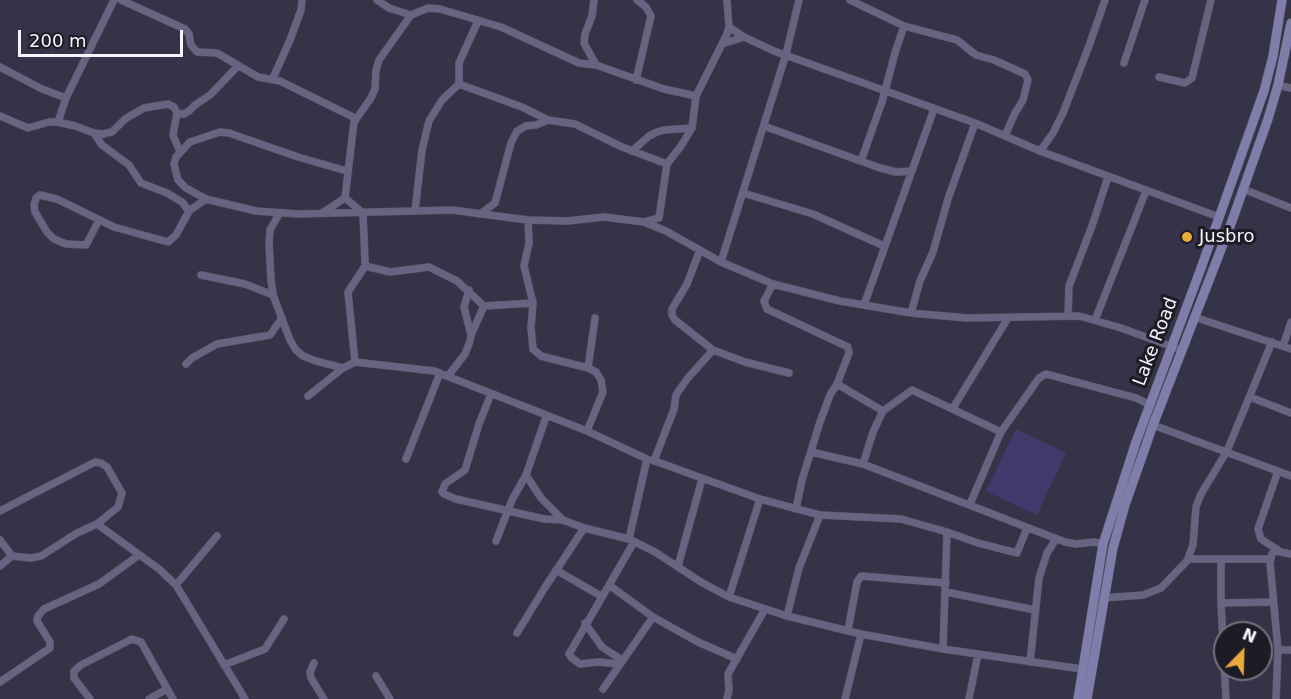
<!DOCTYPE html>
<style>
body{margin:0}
#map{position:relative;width:1291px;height:699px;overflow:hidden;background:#353347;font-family:"DejaVu Sans",sans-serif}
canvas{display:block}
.north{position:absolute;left:1213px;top:621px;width:60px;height:60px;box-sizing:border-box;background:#1d1c25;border:2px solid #73727c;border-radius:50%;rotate:23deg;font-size:16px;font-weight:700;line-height:24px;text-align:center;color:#f4f4fe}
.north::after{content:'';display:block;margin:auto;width:21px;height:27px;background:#eaaa38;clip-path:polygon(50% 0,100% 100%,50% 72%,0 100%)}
.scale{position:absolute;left:18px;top:30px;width:165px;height:27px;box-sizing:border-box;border:3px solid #f4f4fe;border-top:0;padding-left:8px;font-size:18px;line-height:21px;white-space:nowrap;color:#f4f4fe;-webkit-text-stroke:4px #1d1c25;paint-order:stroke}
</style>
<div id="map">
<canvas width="1291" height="699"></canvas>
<div class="north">N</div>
<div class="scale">200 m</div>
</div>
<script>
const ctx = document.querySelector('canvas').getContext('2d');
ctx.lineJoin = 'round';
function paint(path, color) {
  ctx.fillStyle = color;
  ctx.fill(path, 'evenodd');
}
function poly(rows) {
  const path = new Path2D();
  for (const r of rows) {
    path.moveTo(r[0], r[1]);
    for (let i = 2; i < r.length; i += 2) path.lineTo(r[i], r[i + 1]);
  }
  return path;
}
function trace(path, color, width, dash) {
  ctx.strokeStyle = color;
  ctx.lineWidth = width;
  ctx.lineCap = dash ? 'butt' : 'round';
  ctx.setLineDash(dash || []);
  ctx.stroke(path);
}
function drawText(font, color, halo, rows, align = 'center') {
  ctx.font = font + ' "DejaVu Sans",sans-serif';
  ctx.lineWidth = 6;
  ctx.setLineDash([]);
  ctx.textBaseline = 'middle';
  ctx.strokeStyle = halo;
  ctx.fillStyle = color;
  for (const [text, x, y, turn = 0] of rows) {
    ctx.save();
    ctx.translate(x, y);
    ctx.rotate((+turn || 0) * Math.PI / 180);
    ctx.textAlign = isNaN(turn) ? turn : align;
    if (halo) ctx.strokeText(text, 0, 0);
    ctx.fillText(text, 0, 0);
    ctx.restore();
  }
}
paint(poly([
 [1016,429,1066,453,1037,515,986,491]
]), '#413a6d');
const street = poly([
 [121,0,185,29,189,34,191,45,197,52,217,53,258,77,280,81,355,118],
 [377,0,389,8,411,15],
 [594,0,592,16,585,34,584,43,596,65,664,89,696,96,727,34,729,27,727,0],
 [799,0,786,54,721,262,773,284,840,301,911,313,967,318,1079,316,1121,328,1176,348],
 [850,0,904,26],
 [729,27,744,37,774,51,975,123,1040,151,1219,217],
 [722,44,744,37],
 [1124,63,1145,0],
 [0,67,42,89,66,98],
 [1159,77,1185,83,1192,78,1211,0],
 [273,78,290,40,301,10,302,0],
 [636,80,651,16,646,7,637,0],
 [459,84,522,107,548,120,575,124,622,147,667,164],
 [1278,85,1291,88],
 [177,113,184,114,189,111,195,105,210,95,237,67],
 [0,116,28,128,49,122,58,122,75,126,94,133,103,134,112,132,125,119,144,108,168,104,174,107,177,113,173,135,180,152],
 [58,122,66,98,114,0],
 [764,126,880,168,896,172,911,171],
 [94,133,102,145,129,165,141,183,167,193,182,202,189,211],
 [632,151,649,136,657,132,664,130,692,128],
 [1040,151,1053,133,1063,113,1089,46,1105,0],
 [861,161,882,102,895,53,904,26,957,40,976,55,994,60,1025,74,1028,80,1023,100,1015,113,1005,136],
 [347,171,298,157,229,133,220,132,190,142,176,157,174,164,178,180,186,188,206,199,256,211,298,214,452,210,528,220,567,221,604,217,644,222,666,231,721,262],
 [1243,189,1291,208],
 [743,193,813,214,884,246],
 [415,211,422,150,429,121,442,100,459,84,459,63,478,21],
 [322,213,345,198],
 [279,214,270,230,269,243,271,280,273,295,290,340,296,350,303,356,316,361,343,368],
 [480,214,495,203,511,143,517,131,526,126,536,125,548,120],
 [99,220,86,245,66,244,54,239,47,232,35,212,34,205,36,198,40,195,57,199,114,227,168,242,176,235,189,211,206,199],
 [528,220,529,243,524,266,533,303,531,328,533,349,541,356,588,368,596,372,601,380,603,392,587,431],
 [644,222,659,218,667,164,681,146,692,128,696,96],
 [700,250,687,284,672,309,672,315,675,320,713,350,745,362,789,373],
 [365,266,390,272,429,267,457,281,484,306,533,303],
 [201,275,245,284,273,295],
 [773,284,764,301,767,309,848,347,849,353,837,384,883,411,873,432,863,464,1065,542,1076,544,1094,542,1103,544],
 [864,305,934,109],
 [911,313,920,281,933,252,948,199,975,123],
 [1068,315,1069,286,1092,226,1108,177],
 [1194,317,1291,349],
 [1095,320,1146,191],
 [471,335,484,306],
 [1283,346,1291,322],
 [355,362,348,292,365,266,365,261,363,213,345,198,354,122,371,98,375,89,376,70,379,60,411,15,428,8,440,9,501,27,579,63,596,65],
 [186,364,192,358,217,344,270,335,282,318],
 [588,368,595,318],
 [448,376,465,354,470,341,471,335,464,307,469,290],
 [491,394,479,424,465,470,445,484,442,492,444,494,456,499,544,519,563,520,584,528,629,539],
 [308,396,343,368,355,362,434,371,587,431,647,459,629,539,655,552,701,582,729,597,787,616,861,634,943,649,1082,669],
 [1250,397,1291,413],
 [953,408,1008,318],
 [883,411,912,390,1001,432,970,504],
 [1153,425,1291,476],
 [1001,432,1039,378,1046,374,1136,398,1150,405],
 [811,452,863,464],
 [406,459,440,373],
 [652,460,760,499],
 [654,461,674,409,676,395,687,379,713,350],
 [1278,471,1258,529,1261,539,1278,550],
 [526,475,541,498,563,520],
 [796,509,802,480,820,422,830,395,837,384],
 [0,511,95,462,101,463,107,467,122,493,118,507,97,524,77,533,41,556,31,558,12,556,0,566],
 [820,515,901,519,947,532,943,649],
 [97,524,159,569,176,585,245,699],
 [947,532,978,543,1017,553,1027,528],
 [0,540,12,556],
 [496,541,512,500,526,475,546,417],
 [1188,559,1271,559],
 [678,566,702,479],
 [556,570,601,596],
 [176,585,217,536],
 [946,592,1035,610],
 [729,597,760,499,820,515,799,568,787,616],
 [1103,598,1143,595,1161,588,1187,561,1193,545,1196,507,1201,494,1227,451,1272,342],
 [1221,603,1221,559],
 [653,617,698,642,737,659],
 [585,623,602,647,622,660],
 [848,630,857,582,861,576,946,583],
 [517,633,544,589,584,528],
 [1278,650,1291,650],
 [1030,662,1039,578,1047,553,1056,539],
 [314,663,310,672,311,678,324,699],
 [619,664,598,662,580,664,572,658,569,654,634,542],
 [224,665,265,649,284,619],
 [376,676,390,699],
 [0,682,50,648,50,642,37,621,38,616,44,609,99,584,139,555],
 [603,689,653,617,609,585],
 [90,699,74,678,74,671,81,665,132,639,141,642,173,699],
 [149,699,167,689],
 [727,699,729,690,728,674,765,609],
 [845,699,861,634],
 [969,699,978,654],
 [1226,699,1221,603,1273,602],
 [1276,699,1278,650,1270,562,1272,554,1276,551,1291,554]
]);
const secondary = poly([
 [1078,699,1103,544,1136,442,1200,271,1264,91,1273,56,1282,0],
 [1087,699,1113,548,1125,505,1153,425,1232,221,1268,119,1278,85,1291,23]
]);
trace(street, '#545264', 8);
trace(secondary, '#545264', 10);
trace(street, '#666480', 7);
trace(secondary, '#807daa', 9);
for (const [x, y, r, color] of [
 [1187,237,6,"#eaaa38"]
]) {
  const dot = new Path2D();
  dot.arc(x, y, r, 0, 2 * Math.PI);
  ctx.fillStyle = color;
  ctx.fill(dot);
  trace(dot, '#1d1c25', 2);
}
drawText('18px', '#f4f4fe', '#1d1c25', [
 ["Jusbro",1199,237]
], 'left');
drawText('18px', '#f4f4fe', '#1d1c25', [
 ["Lake Road",1156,342,-69]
]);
</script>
